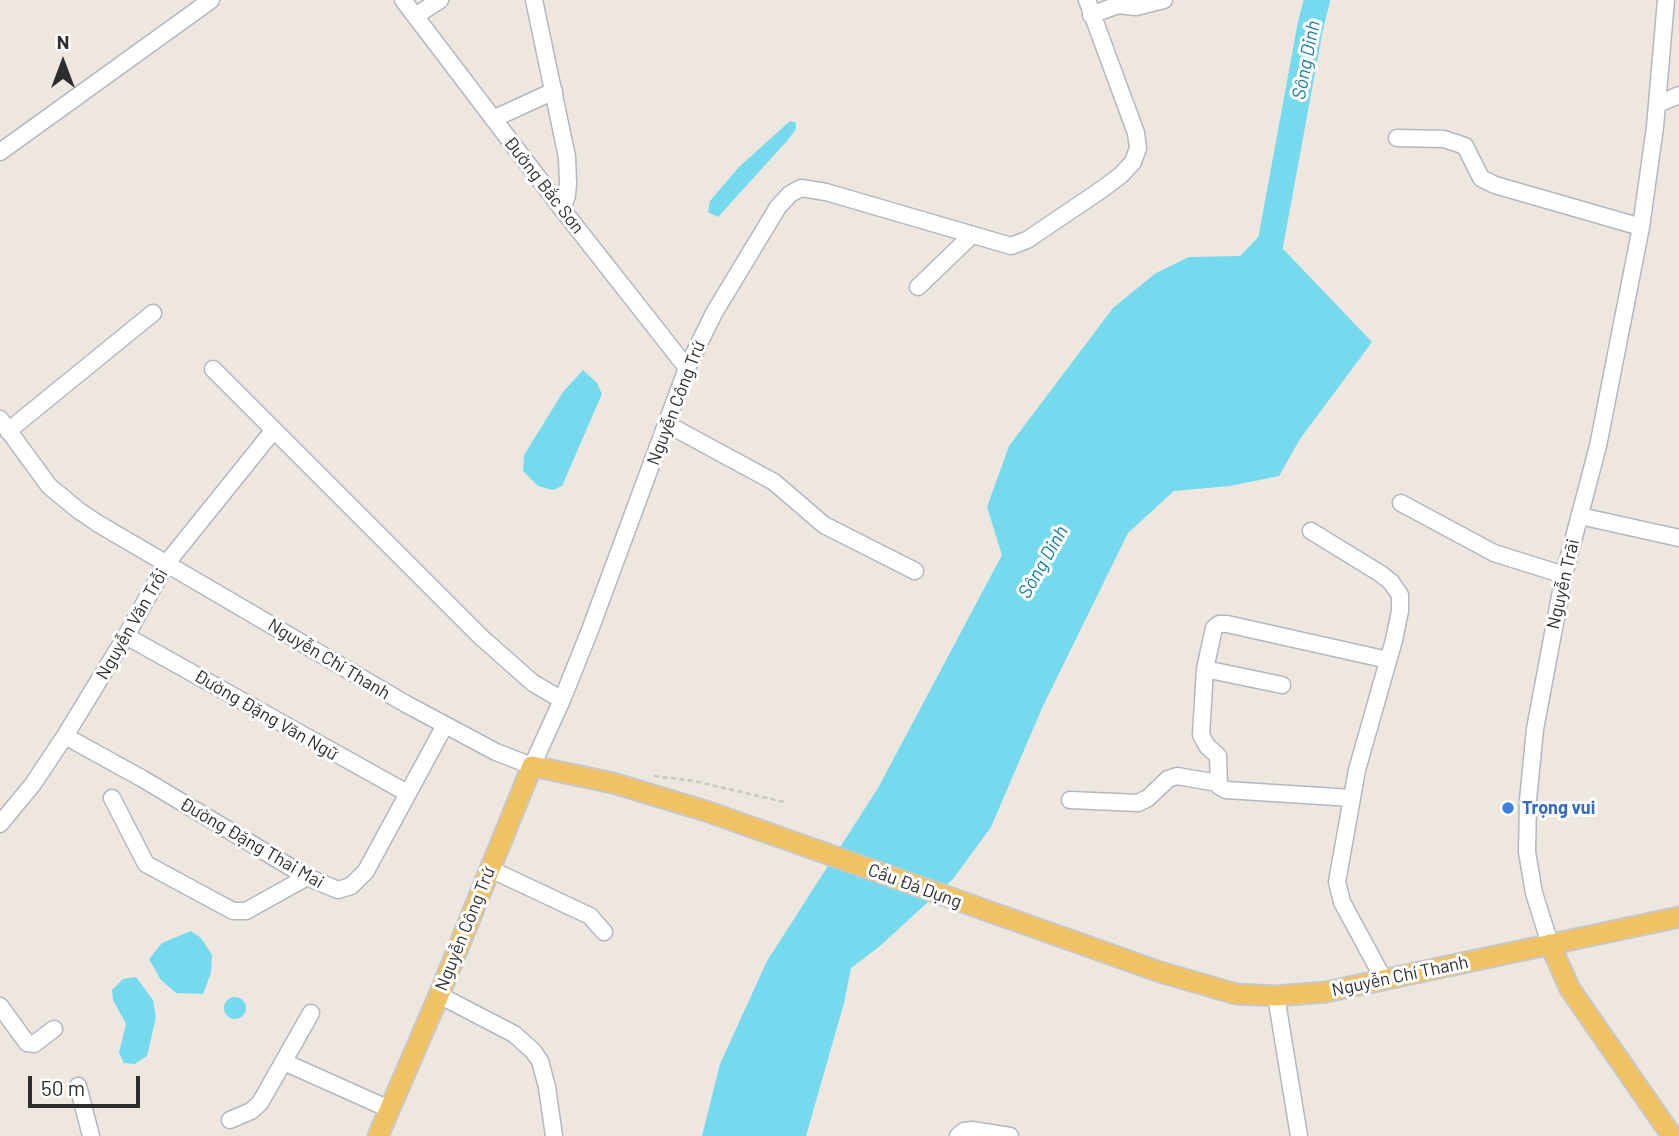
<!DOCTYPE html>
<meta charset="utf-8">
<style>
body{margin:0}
#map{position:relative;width:1679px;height:1136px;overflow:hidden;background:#eee7e0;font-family:Barlow,sans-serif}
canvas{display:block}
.north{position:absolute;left:28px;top:28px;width:70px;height:70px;-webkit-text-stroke:5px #fff;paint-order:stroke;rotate:0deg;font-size:19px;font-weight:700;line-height:28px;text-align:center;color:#2d2d2d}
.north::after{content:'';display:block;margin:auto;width:24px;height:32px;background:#2d2d2d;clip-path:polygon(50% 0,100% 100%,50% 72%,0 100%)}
.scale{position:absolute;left:28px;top:1076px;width:112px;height:32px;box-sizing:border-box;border:4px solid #2d2d2d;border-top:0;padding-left:9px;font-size:21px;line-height:24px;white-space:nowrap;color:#2d2d2d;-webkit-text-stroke:5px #fff;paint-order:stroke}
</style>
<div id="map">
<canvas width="1679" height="1136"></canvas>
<div class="north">N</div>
<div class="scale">50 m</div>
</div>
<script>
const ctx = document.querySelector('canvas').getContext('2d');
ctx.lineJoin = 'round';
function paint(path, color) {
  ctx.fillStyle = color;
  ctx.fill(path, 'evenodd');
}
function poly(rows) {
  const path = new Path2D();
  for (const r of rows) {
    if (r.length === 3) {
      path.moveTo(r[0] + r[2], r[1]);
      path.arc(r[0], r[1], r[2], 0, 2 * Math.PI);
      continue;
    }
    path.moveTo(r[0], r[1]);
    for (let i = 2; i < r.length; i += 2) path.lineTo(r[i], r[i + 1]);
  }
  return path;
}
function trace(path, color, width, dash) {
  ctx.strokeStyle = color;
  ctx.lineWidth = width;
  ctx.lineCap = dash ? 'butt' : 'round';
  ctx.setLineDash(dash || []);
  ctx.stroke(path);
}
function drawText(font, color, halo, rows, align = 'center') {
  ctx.font = font + ' Barlow,sans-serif';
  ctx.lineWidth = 6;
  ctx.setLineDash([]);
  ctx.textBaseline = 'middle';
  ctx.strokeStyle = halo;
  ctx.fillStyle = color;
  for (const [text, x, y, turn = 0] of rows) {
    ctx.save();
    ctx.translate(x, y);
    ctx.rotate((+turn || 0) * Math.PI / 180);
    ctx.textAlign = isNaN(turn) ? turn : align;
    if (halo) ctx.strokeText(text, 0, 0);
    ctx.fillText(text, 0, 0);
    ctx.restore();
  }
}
paint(poly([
 [790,121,796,123,796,129,787,141,718,217,708,212,710,201,739,167],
 [1265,230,1372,342,1300,439,1279,476,1230,486,1174,491,1128,533,1043,706,991,827,953,879,880,946,851,968,844,1003,806,1136,702,1136,720,1064,767,961,878,788,1002,555,987,507,1009,446,1113,308,1156,273,1189,257,1240,256],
 [583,370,597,383,602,394,562,486,553,490,538,486,523,471,524,455,563,392],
 [191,931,201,938,212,955,211,973,203,994,176,993,161,980,149,959,162,943],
 [136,977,153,1000,156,1017,147,1056,135,1064,124,1063,119,1053,126,1024,113,1000,112,990,123,979],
 [235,1008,11]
]), '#75daee');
trace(poly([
 [1265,273,1310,28,1317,0]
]), '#75daee', 26);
const minor = poly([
 [403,0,562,209,687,368],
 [534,0,567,157,568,183,567,195,562,209],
 [1091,15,1118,5,1136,7,1164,0],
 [415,16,440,0],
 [1658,104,1679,95],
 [493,119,554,91],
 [1397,138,1444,139,1465,146,1481,178,1495,185,1641,227],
 [0,152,211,0],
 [918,287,972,235],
 [213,369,481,637,533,683,562,700],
 [0,419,49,486,78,510,97,523,406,704,496,752,532,766,562,700,590,630,687,368,714,313,778,207,790,194,801,188,826,192,1011,246,1027,240,1101,190,1121,175,1133,162,1138,148,1136,133,1087,0],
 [667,424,774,482,824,525,915,571],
 [8,431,153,313],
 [1401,503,1494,553,1564,575],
 [1580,516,1679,538],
 [1311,531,1381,574,1391,582,1400,595,1400,611,1394,640,1357,770,1337,882,1342,902,1384,980],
 [126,636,407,793],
 [1205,669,1282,685],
 [65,736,143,779,307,877,338,890,351,886,366,871,445,725],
 [112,798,146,864,233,911,246,911,307,877],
 [1352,798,1226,790,1219,786,1218,756,1207,746,1201,735,1205,669,1214,628,1219,624,1227,624,1388,660],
 [1070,800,1138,803,1148,798,1168,779,1177,776,1218,783],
 [0,824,33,784,65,736,126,636,166,564,273,431],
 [490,869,590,916,604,932],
 [1550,944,1534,893,1527,852,1528,800,1535,729,1564,575,1598,446,1641,227,1655,127,1666,0],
 [439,995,514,1034,533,1051,540,1061,547,1087,554,1136],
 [1276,996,1299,1136],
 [0,1006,27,1043,34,1044,54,1029],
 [284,1062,389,1109],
 [78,1086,91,1136],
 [230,1120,251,1111,260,1103,311,1013],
 [958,1136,964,1131,972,1130,1010,1136]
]);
const major = poly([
 [1550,944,1570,989,1672,1136],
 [378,1136,439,995,532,766,613,783,709,812,1160,972,1236,994,1276,996,1326,992,1679,917]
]);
trace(minor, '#b3b7c0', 19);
trace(major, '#c8c8c8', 23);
trace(poly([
 [654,776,694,781,784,802]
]), '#c8c8c8', 2.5, [5, 3.5]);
trace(minor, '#fff', 16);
trace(major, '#f0c263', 19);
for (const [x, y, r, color] of [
 [1508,808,7,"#3f7fe0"]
]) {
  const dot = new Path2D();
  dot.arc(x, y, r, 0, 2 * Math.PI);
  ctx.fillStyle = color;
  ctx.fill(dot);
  trace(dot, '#fff', 2.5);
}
drawText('18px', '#2d2d2d', '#fff', [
 ["Đường Bắc Sơn",544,185,52],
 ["Nguyễn Công Trứ",676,403,-69],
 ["Nguyễn Trãi",1563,584,-77],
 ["Nguyễn Văn Trỗi",132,624,-60],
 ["Nguyễn Chí Thanh",329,659,31],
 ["Đường Đặng Văn Ngữ",266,715,30],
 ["Đường Đặng Thai Mai",252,843,30],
 ["Cầu Đá Dựng",915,886,20],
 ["Nguyễn Công Trứ",465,929,-68],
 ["Nguyễn Chí Thanh",1400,976,-12]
]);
drawText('bold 18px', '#366cbe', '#fff', [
 ["Trọng vui",1522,808]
], 'left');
drawText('italic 19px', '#0e7ca0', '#fff', [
 ["Sông Dinh",1306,60,-79],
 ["Sông Dinh",1043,562,-60]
]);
</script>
